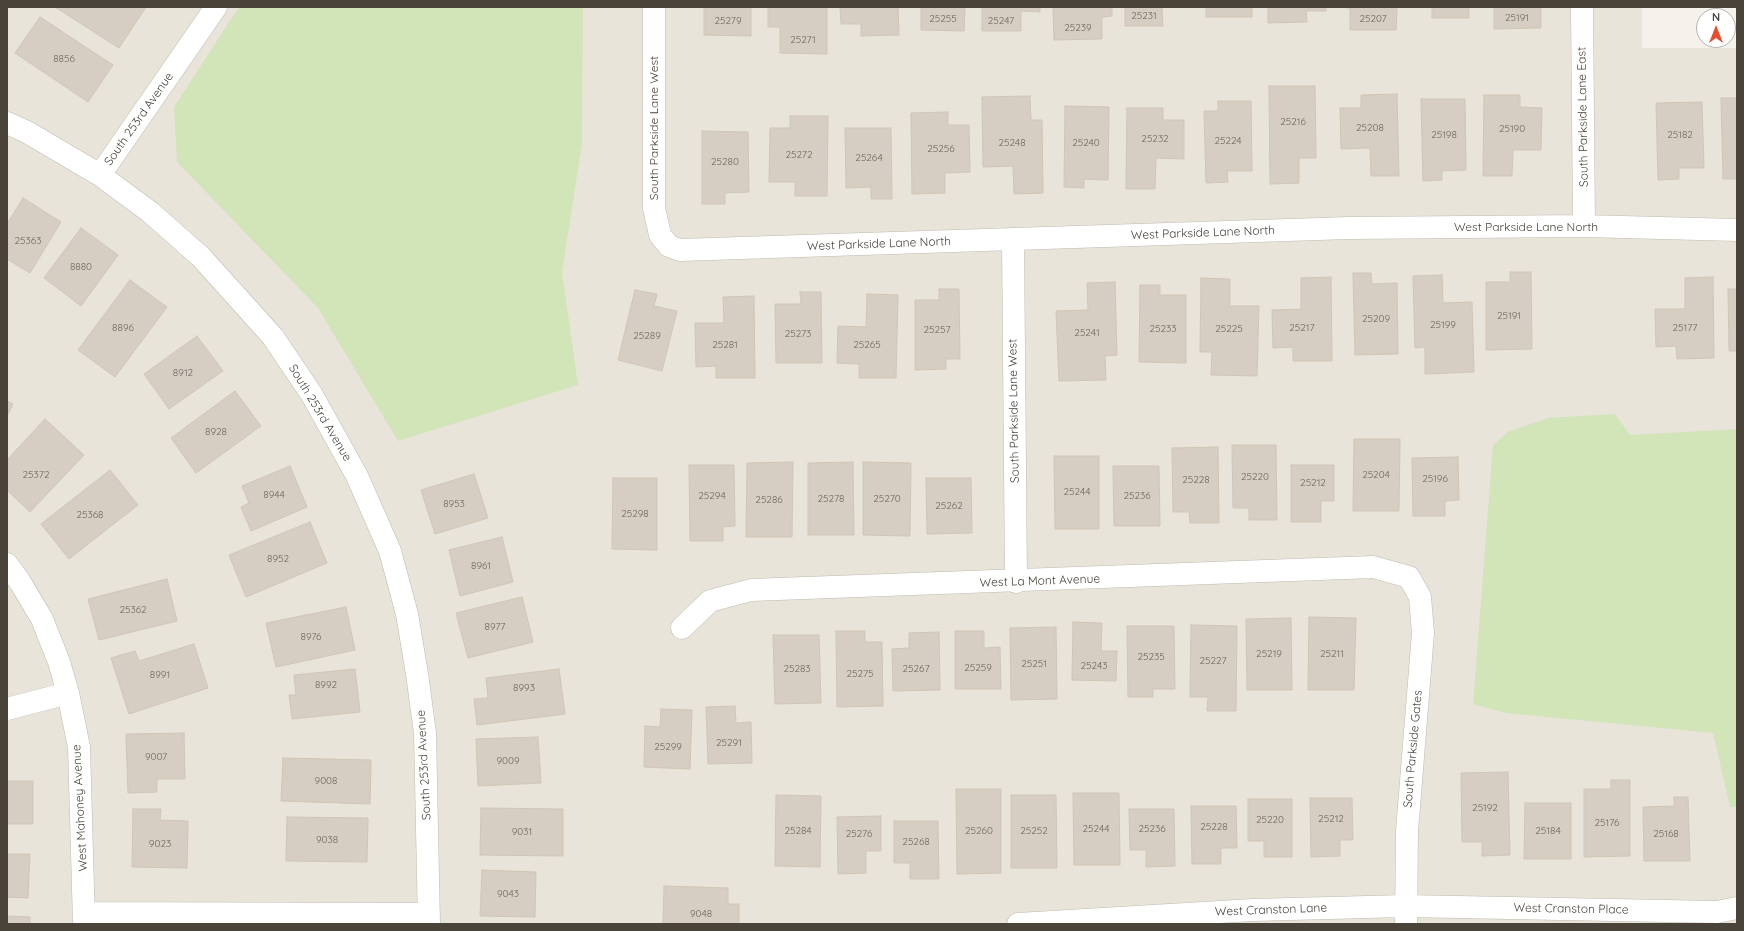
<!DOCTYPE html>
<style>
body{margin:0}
#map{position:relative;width:1744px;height:931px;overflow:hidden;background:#f5f2ec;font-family:Quicksand,sans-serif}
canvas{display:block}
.frame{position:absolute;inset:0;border:8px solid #49433a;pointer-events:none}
.north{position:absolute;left:1696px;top:8px;width:40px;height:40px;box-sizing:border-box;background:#fff;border:1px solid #b6b4b0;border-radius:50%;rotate:0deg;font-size:11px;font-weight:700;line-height:16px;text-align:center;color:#49433a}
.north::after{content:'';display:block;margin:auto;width:14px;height:18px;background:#ea4b2d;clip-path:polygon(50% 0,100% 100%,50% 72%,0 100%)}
</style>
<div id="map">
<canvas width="1744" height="931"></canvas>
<div class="frame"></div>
<div class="north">N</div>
</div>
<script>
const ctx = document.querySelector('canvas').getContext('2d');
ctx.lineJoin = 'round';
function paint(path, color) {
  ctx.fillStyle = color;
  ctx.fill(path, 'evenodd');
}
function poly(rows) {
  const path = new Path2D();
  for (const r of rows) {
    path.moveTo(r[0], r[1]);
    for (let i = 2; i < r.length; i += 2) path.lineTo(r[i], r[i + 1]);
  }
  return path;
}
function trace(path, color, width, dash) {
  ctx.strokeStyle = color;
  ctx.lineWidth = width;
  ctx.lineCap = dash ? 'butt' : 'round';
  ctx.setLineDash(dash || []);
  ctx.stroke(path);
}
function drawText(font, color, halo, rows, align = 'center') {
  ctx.font = font + ' Quicksand,sans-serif';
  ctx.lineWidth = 3;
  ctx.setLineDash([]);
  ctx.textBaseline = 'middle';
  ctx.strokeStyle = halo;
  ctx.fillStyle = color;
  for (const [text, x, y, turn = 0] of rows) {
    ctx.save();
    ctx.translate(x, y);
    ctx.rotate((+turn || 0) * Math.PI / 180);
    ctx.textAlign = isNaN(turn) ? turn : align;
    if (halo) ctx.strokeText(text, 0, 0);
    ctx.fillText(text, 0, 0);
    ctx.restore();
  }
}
paint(poly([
 [7,7,1642,7,1642,48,1737,48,1737,924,7,924]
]), '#e8e4da');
paint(poly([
 [239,7,583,7,582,143,562,272,578,385,398,441,318,308,177,162,174,107],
 [1615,414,1630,435,1737,429,1737,807,1730,807,1713,733,1506,713,1473,704,1493,445,1508,432,1548,418]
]), '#d1e5b8');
const building = poly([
 [55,7,146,7,119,48,55,7],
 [704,7,751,7,751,36,704,35,704,7],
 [768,7,827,7,827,54,780,53,780,27,768,27,768,7],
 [840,7,898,7,899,35,861,36,861,24,841,24,840,7],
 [921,7,965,7,964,31,921,30,921,7],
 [982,7,1040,7,1040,12,1021,11,1021,31,982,31,982,7],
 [1053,7,1112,7,1112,16,1102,17,1102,39,1054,40,1053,7],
 [1125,7,1162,7,1163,26,1125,26,1125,7],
 [1206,7,1252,7,1252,17,1206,17,1206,7],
 [1268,7,1326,7,1326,11,1306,11,1307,22,1268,23,1268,7],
 [1338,7,1397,7,1396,30,1350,30,1350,8,1338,7],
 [1432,7,1469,7,1469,18,1432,18,1432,7],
 [1494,7,1541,7,1541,28,1494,29,1494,7],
 [40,17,113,65,88,102,15,53,40,17],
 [1269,86,1315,86,1316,158,1299,158,1299,183,1270,184,1269,86],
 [1397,94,1399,176,1371,176,1370,148,1341,149,1340,108,1361,108,1361,95,1397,94],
 [1484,95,1520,95,1520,107,1542,108,1541,150,1513,150,1512,176,1483,176,1484,95],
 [1030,96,1031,120,1042,120,1043,193,1014,194,1013,166,983,167,982,97,1030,96],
 [1721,98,1737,98,1737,179,1723,179,1721,98],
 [1421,99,1465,99,1466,170,1442,171,1442,180,1423,181,1421,99],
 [1218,101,1251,101,1252,171,1227,171,1228,182,1206,183,1204,111,1218,111,1218,101],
 [1702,102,1704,168,1679,168,1679,179,1658,180,1656,103,1702,102],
 [1065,106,1109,107,1108,180,1084,179,1084,188,1064,187,1065,106],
 [1127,108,1163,108,1163,120,1184,120,1184,159,1156,158,1155,189,1126,189,1127,108],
 [948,112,948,125,969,125,970,172,945,173,945,193,912,194,911,113,948,112],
 [790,116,828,116,827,196,795,196,795,182,769,182,770,128,790,128,790,116],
 [845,128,891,128,892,199,871,199,871,187,846,188,845,128],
 [702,131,748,132,749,192,725,193,725,204,702,204,702,131],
 [23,198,61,222,30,273,7,259,7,224,23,198],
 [81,228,118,255,81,306,44,278,81,228],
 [1510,272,1531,272,1532,349,1486,350,1486,282,1510,282,1510,272],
 [1353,273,1371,273,1372,284,1397,283,1398,354,1355,355,1353,273],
 [1442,275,1443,303,1472,302,1474,372,1425,374,1425,347,1415,348,1413,276,1442,275],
 [1331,277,1332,361,1293,361,1293,347,1273,348,1272,310,1301,309,1301,278,1331,277],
 [1713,277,1714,358,1677,359,1676,346,1656,347,1655,309,1685,309,1685,278,1713,277],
 [1201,278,1230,279,1230,306,1259,306,1257,376,1211,375,1212,352,1200,352,1201,278],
 [130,280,167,307,115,377,78,350,130,280],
 [1115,282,1117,355,1105,356,1106,380,1059,381,1056,311,1088,310,1087,283,1115,282],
 [1140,285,1160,285,1160,295,1186,295,1186,363,1139,362,1140,285],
 [939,289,959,289,960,359,946,359,946,369,915,370,915,300,939,300,939,289],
 [1728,289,1737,289,1737,351,1729,351,1728,289],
 [635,290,657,294,654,306,677,311,662,371,618,360,635,290],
 [800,292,821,292,822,363,776,363,775,304,801,304,800,292],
 [867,294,898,295,896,378,859,378,859,364,837,363,838,326,866,327,867,294],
 [754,296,755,378,716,378,716,366,696,367,695,323,724,323,723,297,754,296],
 [197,336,223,371,169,409,144,374,197,336],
 [235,391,261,426,196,473,171,438,235,391],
 [7,401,13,404,7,416,7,401],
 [45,419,84,455,30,512,7,490,7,460,45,419],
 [1354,439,1400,439,1399,511,1353,511,1354,439],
 [1232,445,1276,445,1277,520,1249,520,1249,508,1233,508,1232,445],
 [1218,447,1219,523,1190,523,1189,512,1173,512,1172,448,1218,447],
 [1054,456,1099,456,1099,529,1055,529,1054,456],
 [1458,457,1459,500,1445,501,1445,516,1413,516,1412,458,1458,457],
 [793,462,792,537,746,537,747,463,793,462],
 [853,462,854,535,808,535,808,463,853,462],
 [863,462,911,463,910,536,863,535,863,462],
 [689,465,734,465,735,526,723,527,723,541,690,541,689,465],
 [1291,465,1334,465,1334,501,1321,501,1321,522,1291,522,1291,465],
 [290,466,307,507,251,531,241,507,249,503,242,486,290,466],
 [1113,466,1159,466,1160,526,1114,526,1113,466],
 [110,470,138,505,69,559,41,524,110,470],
 [474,474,488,518,435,534,421,490,474,474],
 [613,478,657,478,657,550,612,549,613,478],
 [926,478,971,478,972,533,927,534,926,478],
 [310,522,327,563,246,597,229,555,310,522],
 [502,537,513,582,460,596,449,550,502,537],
 [167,579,177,621,99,640,88,599,167,579],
 [522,597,533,642,468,658,456,613,522,597],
 [346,607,355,650,276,667,266,623,346,607],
 [1309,617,1356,618,1354,690,1308,690,1309,617],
 [1291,618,1292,690,1247,690,1246,619,1291,618],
 [1073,622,1102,623,1101,651,1117,651,1116,681,1072,680,1073,622],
 [1191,625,1237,626,1236,711,1207,711,1208,697,1190,697,1191,625],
 [1127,626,1174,626,1175,689,1153,689,1153,697,1128,697,1127,626],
 [1056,627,1057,699,1011,700,1010,628,1056,627],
 [836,631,865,631,865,642,882,642,883,706,837,707,836,631],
 [955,631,984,631,984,648,1000,647,1001,689,955,689,955,631],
 [939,632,940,690,893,691,892,649,909,648,909,633,939,632],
 [773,635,819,635,821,703,775,704,773,635],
 [194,644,208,688,129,714,111,658,135,651,139,661,194,644],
 [355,669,360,712,292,719,289,695,296,695,294,675,355,669],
 [559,669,565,714,477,725,474,699,488,698,486,678,559,669],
 [735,706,736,723,751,722,752,763,708,764,706,707,735,706],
 [661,709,692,710,690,769,644,767,645,726,660,727,661,709],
 [184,733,185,779,157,779,157,792,128,793,126,734,184,733],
 [538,737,541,783,478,786,476,739,538,737],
 [283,758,371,760,370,804,281,801,283,758],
 [1508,772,1510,855,1482,856,1482,842,1462,842,1461,773,1508,772],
 [1611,780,1630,780,1630,856,1584,857,1584,789,1611,789,1611,780],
 [7,781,33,781,33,824,7,824,7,781],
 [956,789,1001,789,1001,873,957,874,956,789],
 [1073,793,1119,793,1120,865,1074,865,1073,793],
 [776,795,821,796,820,867,775,866,776,795],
 [1011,795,1056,795,1057,868,1011,868,1011,795],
 [1674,797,1688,797,1690,861,1644,861,1643,807,1674,806,1674,797],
 [1310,798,1352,798,1353,840,1340,840,1340,856,1311,857,1310,798],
 [1248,799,1292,799,1292,857,1264,857,1264,841,1248,841,1248,799],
 [1525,803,1571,803,1571,859,1524,859,1525,803],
 [1191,806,1236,806,1237,848,1221,848,1221,864,1192,864,1191,806],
 [481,808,563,809,563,856,480,855,481,808],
 [133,809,161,809,160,820,188,821,187,868,132,867,133,809],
 [1129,809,1174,809,1175,866,1146,867,1146,850,1130,850,1129,809],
 [881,816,881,851,866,851,866,873,838,874,837,817,881,816],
 [287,817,368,818,367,862,286,861,287,817],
 [894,821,938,821,939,879,910,879,910,863,894,863,894,821],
 [7,854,30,854,28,898,7,897,7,854],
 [482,870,536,872,535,917,480,916,482,870],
 [664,886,728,888,728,904,739,904,739,924,663,924,664,886],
 [7,916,30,917,30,924,7,924,7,916]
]);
paint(building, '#d6cec2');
trace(building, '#d0c6b5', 1);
const minor = poly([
 [654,7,654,208,660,235,669,246,680,250,1349,228,1584,226,1737,230],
 [1582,7,1584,226],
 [7,123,27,132,100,175,150,212,201,257,273,337,312,395,357,476,390,551,407,614,417,674,425,733,429,924],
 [100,175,216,7],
 [1013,239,1016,582],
 [7,564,20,582,42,619,59,662,68,693,79,747,84,924],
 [682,628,710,601,751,590,1373,567,1409,577,1420,597,1423,633,1407,831,1406,924],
 [7,709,68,693],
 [84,913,429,914],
 [1018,924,1253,910,1405,906,1717,912,1737,908]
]);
trace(minor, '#c0baaf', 23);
trace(minor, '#fff', 22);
drawText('10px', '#6c665c', null, [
 ["25231",1144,16],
 ["25191",1517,18],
 ["25255",943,19],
 ["25207",1373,19],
 ["25279",728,21],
 ["25247",1001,21],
 ["25239",1078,28],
 ["25271",803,40],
 ["8856",64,59],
 ["25216",1293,122],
 ["25208",1370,128],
 ["25190",1512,129],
 ["25198",1444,135],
 ["25182",1680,135],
 ["25232",1155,139],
 ["25224",1228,141],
 ["25248",1012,143],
 ["25240",1086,143],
 ["25256",941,149],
 ["25272",799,155],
 ["25264",869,158],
 ["25280",725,162],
 ["25363",28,241],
 ["8880",81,267],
 ["25191",1509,316],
 ["25209",1376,319],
 ["25199",1443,325],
 ["8896",123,328],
 ["25217",1302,328],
 ["25177",1685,328],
 ["25233",1163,329],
 ["25225",1229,329],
 ["25257",937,330],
 ["25241",1087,333],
 ["25273",798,334],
 ["25289",647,336],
 ["25281",725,345],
 ["25265",867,345],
 ["8912",183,373],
 ["8928",216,432],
 ["25372",36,475],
 ["25204",1376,475],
 ["25220",1255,477],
 ["25196",1435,479],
 ["25228",1196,480],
 ["25212",1313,483],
 ["25244",1077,492],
 ["8944",274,495],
 ["25294",712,496],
 ["25236",1137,496],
 ["25278",831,499],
 ["25270",887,499],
 ["25286",769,500],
 ["8953",454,504],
 ["25262",949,506],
 ["25298",635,514],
 ["25368",90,515],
 ["8952",278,559],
 ["8961",481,566],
 ["25362",133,610],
 ["8977",495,627],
 ["8976",311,637],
 ["25219",1269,654],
 ["25211",1332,654],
 ["25235",1151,657],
 ["25227",1213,661],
 ["25251",1034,664],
 ["25243",1094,666],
 ["25259",978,668],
 ["25283",797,669],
 ["25267",916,669],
 ["25275",860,674],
 ["8991",160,675],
 ["8992",326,685],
 ["8993",524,688],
 ["25291",729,743],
 ["25299",668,747],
 ["9007",156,757],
 ["9009",508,761],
 ["9008",326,781],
 ["25192",1485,808],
 ["25212",1331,819],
 ["25220",1270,820],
 ["25176",1607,823],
 ["25228",1214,827],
 ["25244",1096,829],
 ["25236",1152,829],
 ["25284",798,831],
 ["25260",979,831],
 ["25252",1034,831],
 ["25184",1548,831],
 ["9031",522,832],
 ["25276",859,834],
 ["25168",1666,834],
 ["9038",327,840],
 ["25268",916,842],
 ["9023",160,844],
 ["9043",508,894],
 ["9048",701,914]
]);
drawText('12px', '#49433a', '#fff', [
 ["South Parkside Lane East",1583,117,-91],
 ["South 253rd Avenue",139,119,-55],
 ["South Parkside Lane West",654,128,-90],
 ["West Parkside Lane North",1526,227],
 ["West Parkside Lane North",1203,233,-2],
 ["West Parkside Lane North",879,244,-2],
 ["South Parkside Lane West",1014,411,-91],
 ["South 253rd Avenue",320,413,59],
 ["West La Mont Avenue",1040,581,-2],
 ["South Parkside Gates",1413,749,-85],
 ["South 253rd Avenue",424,765,-93],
 ["West Mahoney Avenue",80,808,-93],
 ["West Cranston Place",1571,909,1],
 ["West Cranston Lane",1271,910,-2]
]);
</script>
